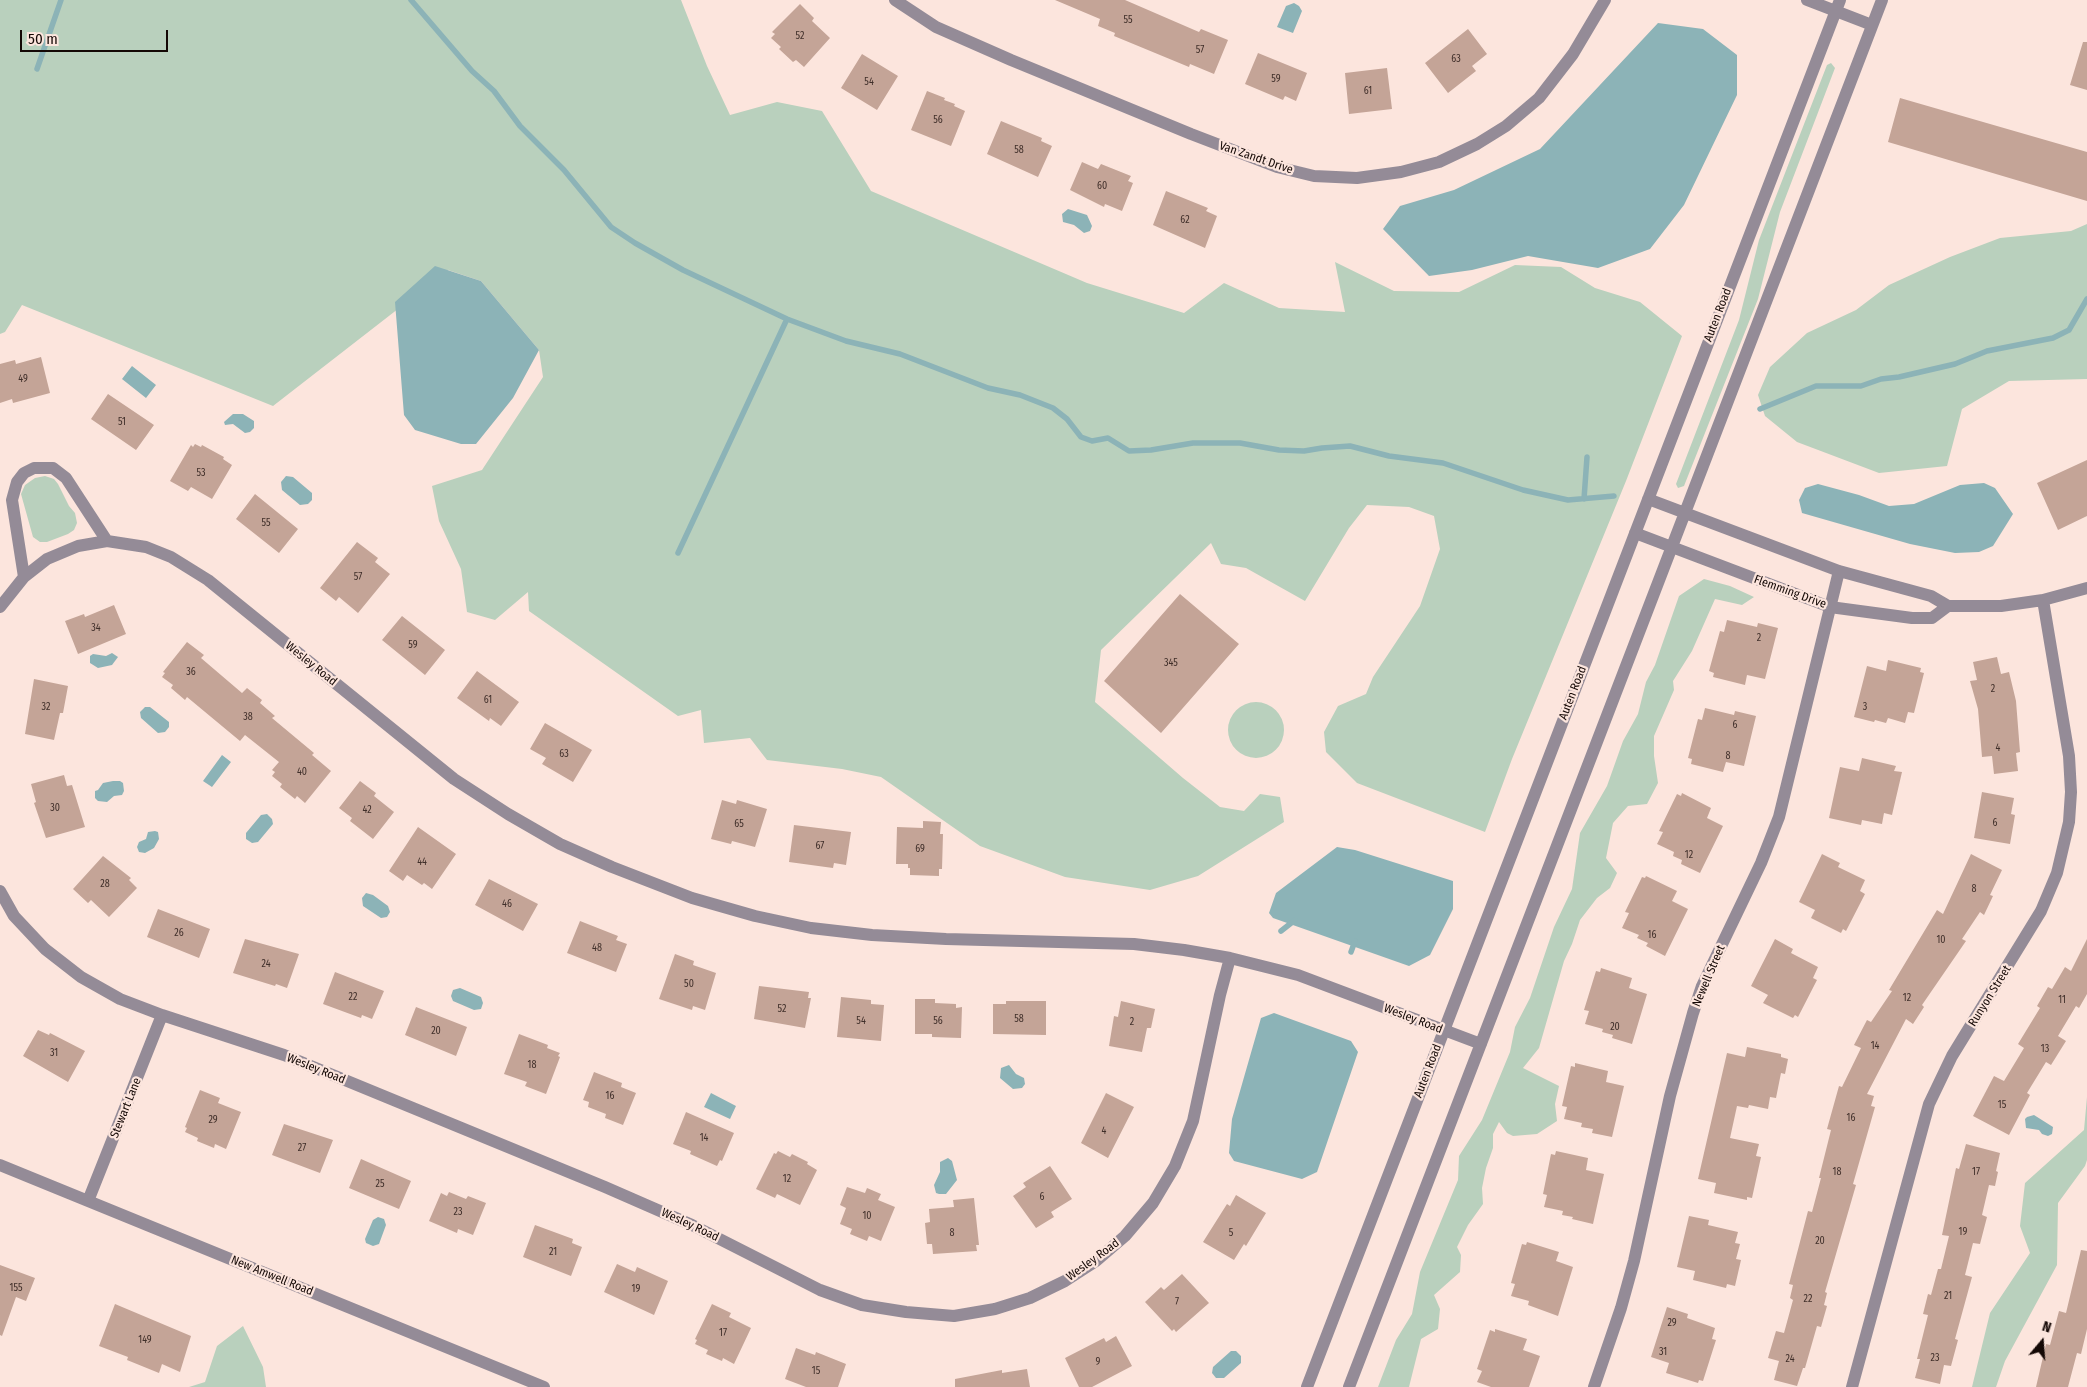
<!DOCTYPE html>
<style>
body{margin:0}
#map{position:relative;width:2087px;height:1387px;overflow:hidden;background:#fce5dd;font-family:"Fira Sans Condensed",sans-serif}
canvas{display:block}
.north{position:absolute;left:2017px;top:1317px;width:50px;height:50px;-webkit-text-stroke:4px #fce5dd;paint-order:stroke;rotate:18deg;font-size:14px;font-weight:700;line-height:20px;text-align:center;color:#140805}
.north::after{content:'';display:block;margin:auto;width:18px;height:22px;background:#140805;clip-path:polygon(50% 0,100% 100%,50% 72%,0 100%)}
.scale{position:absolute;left:20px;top:30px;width:148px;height:22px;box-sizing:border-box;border:2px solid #140805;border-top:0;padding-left:6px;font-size:15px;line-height:18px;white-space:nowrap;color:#140805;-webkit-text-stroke:4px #fce5dd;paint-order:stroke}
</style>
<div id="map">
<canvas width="2087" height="1387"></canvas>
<div class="north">N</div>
<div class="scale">50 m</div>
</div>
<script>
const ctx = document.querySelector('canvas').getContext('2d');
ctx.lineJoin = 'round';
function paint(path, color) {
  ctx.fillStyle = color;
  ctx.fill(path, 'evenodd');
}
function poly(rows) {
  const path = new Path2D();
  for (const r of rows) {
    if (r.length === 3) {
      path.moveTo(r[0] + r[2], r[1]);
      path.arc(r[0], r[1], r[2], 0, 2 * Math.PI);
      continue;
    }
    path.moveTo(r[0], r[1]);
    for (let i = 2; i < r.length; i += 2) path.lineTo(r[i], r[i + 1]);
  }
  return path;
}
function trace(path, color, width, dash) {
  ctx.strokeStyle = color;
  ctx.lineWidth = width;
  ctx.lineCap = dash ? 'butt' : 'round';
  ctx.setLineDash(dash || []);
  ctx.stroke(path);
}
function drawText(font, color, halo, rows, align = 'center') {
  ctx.font = font + ' "Fira Sans Condensed",sans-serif';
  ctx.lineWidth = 4.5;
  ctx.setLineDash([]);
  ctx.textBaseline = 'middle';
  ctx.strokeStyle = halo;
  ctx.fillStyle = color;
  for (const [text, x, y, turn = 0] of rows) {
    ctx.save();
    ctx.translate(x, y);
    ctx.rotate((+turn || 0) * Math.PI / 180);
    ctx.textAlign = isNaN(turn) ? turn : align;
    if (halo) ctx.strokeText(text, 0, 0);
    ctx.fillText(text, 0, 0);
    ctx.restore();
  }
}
paint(poly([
 [0,0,681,0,707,66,730,115,777,102,822,111,871,191,1087,283,1184,313,1224,283,1279,308,1345,312,1335,262,1394,291,1459,292,1515,265,1561,267,1595,288,1640,302,1682,336,1626,481,1512,759,1485,832,1357,783,1326,752,1324,732,1338,706,1366,694,1373,677,1420,606,1440,549,1434,516,1409,507,1367,505,1349,528,1305,601,1246,568,1221,564,1211,543,1101,650,1095,702,1183,778,1220,807,1244,811,1260,794,1280,797,1284,822,1198,876,1150,890,1065,877,980,846,881,777,842,769,767,760,750,738,704,743,701,710,678,716,529,611,528,592,495,620,467,612,461,569,439,521,432,486,482,470,543,377,539,350,481,281,448,270,452,267,273,406,22,305,5,332,0,334],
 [1831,63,1835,68,1780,212,1758,299,1684,486,1678,488,1676,484,1739,320,1759,240,1827,65],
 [2087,224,2087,379,2009,381,1962,409,1947,466,1879,473,1797,442,1765,416,1758,395,1770,367,1807,333,1856,310,1889,285,1950,257,2000,238,2071,231],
 [45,476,54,479,58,484,69,506,75,513,77,523,74,530,68,534,47,542,40,542,33,537,21,494,25,485,35,478],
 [1704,579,1730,586,1754,597,1742,605,1715,599,1692,651,1673,681,1674,690,1654,736,1654,756,1658,783,1647,804,1628,806,1613,823,1606,858,1617,873,1610,888,1597,898,1580,920,1572,944,1564,961,1539,1048,1523,1068,1559,1086,1555,1104,1557,1121,1537,1134,1513,1136,1507,1133,1499,1122,1493,1134,1493,1148,1486,1168,1482,1188,1483,1204,1468,1225,1457,1247,1461,1255,1460,1272,1434,1295,1440,1309,1438,1329,1421,1339,1409,1387,1378,1387,1396,1340,1412,1314,1420,1272,1458,1180,1459,1156,1482,1120,1510,1052,1515,1027,1530,998,1554,927,1572,889,1580,833,1607,786,1623,741,1638,714,1646,682,1655,665,1679,596],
 [1256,730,28],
 [2087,1097,2087,1160,2085,1166,2058,1203,2057,1265,2005,1361,1996,1387,1972,1387,1990,1313,2030,1253,2020,1226,2025,1183,2084,1130],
 [243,1326,263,1367,266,1387,189,1387,205,1382,217,1346]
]), '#b9d0bd');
paint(poly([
 [1294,3,1299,6,1302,11,1293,33,1277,27,1286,6],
 [1658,23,1703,29,1737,55,1737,95,1684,205,1650,249,1598,268,1528,256,1472,270,1429,276,1383,229,1400,206,1454,190,1540,149],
 [1068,209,1087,215,1092,226,1090,231,1084,233,1074,225,1063,222,1062,214],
 [435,266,481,281,539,350,513,398,476,444,461,444,415,430,404,415,395,302],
 [132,366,156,385,146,398,122,379],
 [233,414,243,414,254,421,254,428,250,432,245,433,233,424,225,425,224,422],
 [286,476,293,477,312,493,312,500,308,504,300,505,282,490,281,482],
 [1984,483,1995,488,2013,514,1993,546,1979,552,1955,553,1910,544,1802,513,1799,500,1805,488,1818,484,1859,495,1889,506,1914,504,1960,485],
 [112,653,118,657,112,665,98,668,90,663,90,656,93,654,106,656],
 [145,707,150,707,169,722,169,727,165,732,158,733,141,718,140,712],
 [222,755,231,762,212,787,203,781],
 [113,781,120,781,123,783,124,791,122,795,114,796,107,802,98,801,95,798,95,791,98,790,103,783],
 [267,814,272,819,273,824,258,842,252,843,246,839,246,833,261,815],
 [155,831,158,832,159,839,154,848,145,853,139,852,137,847,139,842,146,839,148,832],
 [1337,847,1355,850,1453,881,1453,909,1430,955,1409,966,1273,918,1269,913,1276,893],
 [366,893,373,895,388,906,390,912,387,917,381,918,363,906,362,898],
 [460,988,481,997,483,1003,481,1009,474,1010,453,1001,451,996,453,990],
 [1274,1013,1351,1041,1358,1052,1317,1172,1302,1179,1234,1161,1229,1153,1232,1119,1261,1018],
 [1009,1065,1016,1074,1024,1078,1025,1084,1022,1088,1013,1089,1000,1078,1001,1068],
 [711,1093,736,1106,730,1119,704,1107],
 [2034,1115,2053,1127,2052,1134,2048,1136,2042,1134,2039,1130,2026,1128,2025,1119,2027,1117],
 [948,1158,952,1161,957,1180,946,1194,939,1194,936,1193,934,1185,940,1172,940,1162],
 [378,1217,384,1219,386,1225,379,1244,373,1246,366,1243,365,1239,373,1220],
 [1231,1351,1236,1351,1241,1356,1241,1363,1224,1378,1216,1378,1212,1373,1213,1367]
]), '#8cb3b7');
trace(poly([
 [411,0,472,71,494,91,520,126,564,170,611,227,635,243,683,270,787,319,846,341,900,354,988,388,1020,395,1053,408,1067,419,1081,437,1092,441,1108,438,1129,451,1151,450,1193,443,1240,443,1279,450,1304,451,1322,448,1350,446,1389,456,1443,463,1523,490,1568,500,1614,496],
 [37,69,61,0],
 [1760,409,1816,386,1861,386,1881,379,1899,377,1955,364,1987,351,2053,338,2069,330,2087,299],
 [1584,499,1587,457],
 [678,553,787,319],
 [1281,931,1295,920],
 [1351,952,1355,941]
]), '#8cb3b7', 5.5);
paint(poly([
 [1055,0,1125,0,1199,32,1201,29,1228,40,1214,74,1190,64,1189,67,1114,36,1115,33,1098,26,1100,19],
 [800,4,814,18,812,21,830,38,804,67,796,60,793,62,779,49,781,47,771,38,775,34,772,32],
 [1468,29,1487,54,1472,66,1476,71,1448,93,1425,63],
 [2083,42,2087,42,2087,90,2070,85],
 [1258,53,1307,73,1296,101,1285,96,1283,100,1245,84],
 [862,54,898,76,877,110,841,88],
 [1387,68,1392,109,1349,114,1345,73],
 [927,91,945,98,944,100,955,104,954,106,965,111,951,146,911,130],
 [1900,98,2087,152,2087,201,1888,142],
 [1001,121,1042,138,1041,141,1052,146,1038,177,987,154],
 [1082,162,1098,169,1101,164,1131,176,1128,181,1133,183,1122,211,1105,204,1104,207,1070,190],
 [1166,191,1208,208,1206,211,1217,216,1205,248,1153,225],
 [41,357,50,393,13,403,12,399,0,403,0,364,15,360,16,364],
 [108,394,154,425,136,450,91,419],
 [195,444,201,447,202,445,224,457,223,459,232,465,212,499,191,487,188,491,170,481,191,445,193,447],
 [2087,460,2087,516,2058,530,2037,483],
 [255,494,298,529,279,553,236,519],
 [357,542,378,558,375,562,390,574,358,613,339,597,336,601,320,588],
 [1180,594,1239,644,1161,733,1104,681],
 [114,605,126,634,78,654,65,621,84,614,85,617],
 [402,616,445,650,425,675,382,640],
 [1727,620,1757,627,1758,623,1778,628,1765,679,1747,675,1745,685,1713,677,1714,673,1709,671,1720,631,1724,632],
 [187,642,204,655,201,658,242,693,247,688,262,700,260,703,275,716,272,718,314,753,312,755,331,771,305,803,297,796,295,799,280,787,282,784,272,776,275,772,272,770,279,762,245,735,240,741,187,697,185,700,171,688,173,685,162,677,165,673,163,672],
 [1997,657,2001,674,2009,672,2016,701,2020,752,2016,753,2018,771,1994,774,1992,756,1982,757,1978,709,1970,681,1977,680,1973,662],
 [1888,660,1921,668,1920,672,1924,673,1914,713,1908,712,1905,723,1888,718,1886,723,1875,720,1874,722,1854,717,1867,666,1886,671],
 [477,671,519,702,501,726,490,718,489,721,457,698],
 [34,679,68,686,63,713,60,713,54,740,25,734],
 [1705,708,1734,715,1735,711,1756,716,1744,766,1726,762,1723,772,1691,764,1692,759,1688,758,1698,719,1702,720],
 [545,723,592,750,573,782,542,764,546,758,530,749],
 [1862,758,1896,766,1894,771,1902,772,1892,815,1884,813,1882,824,1862,820,1861,825,1829,818,1840,767,1859,771],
 [64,775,67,786,72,785,85,827,46,838,34,803,36,802,31,784],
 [360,781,376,793,374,796,394,812,373,839,350,821,352,818,339,808],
 [1982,792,2014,798,2011,814,2015,815,2010,844,1974,838],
 [1682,793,1711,808,1707,818,1723,826,1700,873,1681,864,1682,860,1673,856,1674,852,1657,844,1663,832,1659,831,1677,794,1681,796],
 [722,800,736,804,737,800,767,809,755,847,732,841,731,844,711,839],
 [923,821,941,822,940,834,943,834,942,869,939,869,939,876,910,875,910,868,908,868,908,864,896,864,897,827,923,828],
 [794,825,851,832,846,865,834,863,833,868,789,862],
 [418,827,456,854,432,889,424,883,422,885,407,875,403,881,389,871],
 [1822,854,1840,863,1838,867,1865,880,1860,891,1865,894,1846,931,1843,929,1841,933,1811,918,1815,910,1799,902],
 [1971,854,2002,870,1990,895,1993,896,1984,915,1980,912,1962,939,1966,941,1922,1005,1924,1007,1913,1024,1906,1019,1867,1094,1874,1096,1871,1106,1875,1107,1853,1184,1856,1185,1825,1292,1827,1293,1824,1305,1827,1306,1821,1327,1817,1326,1805,1368,1803,1368,1797,1386,1774,1380,1779,1361,1768,1358,1776,1331,1784,1333,1793,1300,1790,1298,1793,1285,1789,1284,1808,1211,1812,1212,1821,1178,1819,1178,1831,1130,1827,1129,1839,1086,1842,1087,1861,1048,1854,1045,1867,1020,1871,1022,1892,991,1889,990,1937,910,1943,914],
 [103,856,131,878,129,880,137,888,109,917,91,900,88,903,73,889],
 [1646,876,1677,891,1672,901,1688,909,1665,956,1646,946,1648,943,1637,938,1639,935,1622,928,1629,913,1625,912,1642,877,1645,878],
 [489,879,538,904,523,931,475,905],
 [158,909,210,929,199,958,147,937],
 [580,921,618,936,616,940,627,944,616,972,567,953],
 [245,939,299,954,287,988,276,984,275,986,233,973],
 [1775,939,1793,949,1791,953,1818,967,1813,978,1817,980,1798,1017,1795,1015,1793,1018,1763,1003,1768,995,1751,986],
 [2087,939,2087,994,2079,1008,2076,1006,2058,1036,2066,1041,2051,1065,2046,1062,2027,1093,2030,1095,2009,1135,1973,1116,1994,1076,2004,1081,2024,1048,2018,1044,2040,1008,2037,1006,2048,987,2052,989,2065,967,2071,971],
 [675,954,694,961,693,965,716,973,705,1010,693,1006,692,1010,659,999],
 [1601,968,1632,978,1629,988,1647,994,1632,1044,1612,1038,1613,1035,1602,1032,1603,1029,1585,1024,1589,1011,1584,1010,1596,971,1600,972],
 [335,972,384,991,372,1019,362,1015,361,1018,323,1004],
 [759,986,809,992,808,998,811,998,805,1028,754,1019],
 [841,997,871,1000,871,1004,884,1005,881,1041,837,1037],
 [915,999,935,999,935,1003,956,1004,956,1008,962,1007,961,1038,932,1037,932,1034,915,1034],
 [1006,1001,1046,1001,1046,1035,993,1034,993,1004,1006,1004],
 [1121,1001,1155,1009,1151,1028,1147,1028,1142,1052,1109,1046,1114,1016,1118,1017],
 [416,1007,467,1027,456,1056,405,1035],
 [38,1030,49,1035,50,1033,85,1051,68,1082,23,1056],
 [519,1034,548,1045,547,1048,560,1053,558,1056,560,1057,546,1094,525,1086,527,1082,504,1074],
 [1747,1047,1781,1054,1781,1057,1788,1059,1785,1074,1781,1073,1776,1098,1770,1097,1768,1109,1749,1105,1748,1108,1737,1106,1730,1138,1759,1144,1756,1156,1761,1157,1752,1198,1747,1197,1747,1200,1714,1193,1716,1183,1698,1179,1727,1053,1745,1057],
 [1575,1063,1608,1071,1606,1082,1624,1086,1612,1137,1592,1133,1593,1129,1581,1127,1582,1123,1564,1119,1567,1107,1562,1106,1571,1066,1575,1067],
 [594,1072,622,1083,621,1087,636,1093,623,1125,605,1118,606,1114,588,1107,589,1102,583,1100],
 [200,1090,220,1098,218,1103,241,1112,226,1149,215,1144,214,1148,197,1141,198,1138,185,1132,187,1128,185,1127],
 [1106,1093,1134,1107,1108,1158,1081,1143],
 [686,1112,734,1133,722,1161,720,1160,717,1166,690,1154,691,1151,673,1144],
 [284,1124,333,1140,320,1173,272,1155],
 [1966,1144,2000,1153,1996,1171,1998,1172,1995,1186,1989,1185,1982,1215,1987,1217,1980,1244,1973,1243,1965,1275,1972,1277,1955,1339,1958,1340,1951,1366,1944,1365,1940,1384,1915,1378,1920,1359,1917,1359,1928,1315,1923,1314,1928,1294,1931,1295,1938,1269,1941,1269,1949,1236,1942,1235,1956,1168,1959,1169],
 [778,1151,790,1157,792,1154,808,1162,807,1164,817,1170,800,1205,777,1194,775,1198,756,1189,774,1153,776,1154],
 [1556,1151,1588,1158,1586,1170,1604,1174,1593,1224,1572,1219,1573,1217,1562,1215,1563,1211,1544,1207,1547,1195,1543,1194,1551,1154,1555,1155],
 [361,1159,411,1181,399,1209,349,1188],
 [1050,1166,1072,1199,1051,1212,1054,1217,1036,1228,1013,1196,1026,1187,1023,1183],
 [847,1187,865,1193,867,1188,881,1194,878,1200,895,1207,881,1241,869,1236,867,1241,850,1234,852,1229,840,1224,846,1208,840,1205],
 [449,1192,466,1199,468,1196,486,1203,473,1235,458,1229,457,1233,429,1221,441,1193,447,1196],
 [1236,1195,1266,1213,1246,1246,1244,1244,1234,1260,1203,1242,1227,1204,1230,1206],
 [974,1198,979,1245,976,1245,977,1251,933,1254,932,1244,927,1244,925,1223,930,1222,929,1209,954,1207,953,1200],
 [1689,1216,1709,1220,1708,1225,1738,1232,1735,1243,1740,1244,1736,1259,1741,1260,1735,1286,1727,1284,1726,1288,1693,1280,1695,1271,1677,1267],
 [535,1225,573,1239,572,1243,582,1247,571,1276,523,1257],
 [1527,1242,1559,1252,1556,1261,1573,1267,1558,1316,1528,1305,1529,1301,1511,1296,1515,1284,1511,1283,1522,1244,1526,1245],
 [2081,1250,2087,1251,2087,1329,2081,1354,2077,1353,2068,1387,2036,1387,2046,1344,2050,1345,2059,1311,2066,1313],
 [617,1264,635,1272,637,1267,668,1281,654,1315,604,1292],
 [0,1265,35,1278,26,1301,16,1297,2,1336,0,1335],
 [1182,1274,1209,1303,1176,1332,1174,1329,1172,1331,1145,1302,1161,1287,1164,1290],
 [115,1304,191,1336,180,1372,162,1364,159,1373,127,1360,128,1357,99,1346],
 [712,1304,731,1313,729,1317,751,1328,734,1364,723,1358,722,1361,706,1354,708,1350,695,1344,697,1340,695,1339],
 [1667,1307,1688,1314,1687,1318,1715,1328,1712,1339,1716,1340,1703,1381,1699,1380,1698,1383,1666,1373,1669,1363,1651,1357],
 [1495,1329,1527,1339,1523,1350,1540,1356,1529,1387,1491,1387,1477,1382,1482,1371,1477,1369,1490,1330,1495,1332],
 [1116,1336,1132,1366,1092,1387,1079,1387,1065,1358,1104,1338,1106,1342],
 [796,1348,815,1355,816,1352,846,1364,838,1387,806,1387,785,1379],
 [1027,1369,1030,1387,955,1387,955,1379,1002,1370,1002,1373]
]), '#c4a497');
trace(poly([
 [895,0,936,27,1011,60,1191,134,1277,167,1314,176,1357,178,1401,172,1439,162,1477,144,1506,126,1539,98,1573,54,1605,0],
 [1807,0,1872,25],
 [1648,499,1839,571,1931,596,1948,606,2001,606,2043,600,2087,588],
 [1635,533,1830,607,1912,618,1932,618,1948,606],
 [24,577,12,500,17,482,24,473,34,468,53,468,66,478,107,541],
 [0,607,24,577,47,559,78,546,107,541,146,547,171,557,208,580,454,779,508,814,560,844,612,867,692,898,755,916,811,928,872,935,946,939,1134,944,1184,950,1230,958,1298,975,1481,1044],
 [0,891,14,916,45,949,81,977,120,999,162,1015,284,1055,605,1187,692,1225,820,1290,862,1305,906,1312,954,1316,995,1309,1030,1298,1065,1281,1096,1261,1125,1236,1153,1203,1175,1166,1193,1121,1220,995,1230,958],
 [0,1165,544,1387],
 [88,1201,162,1015],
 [1307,1387,1840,0],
 [1349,1387,1882,0],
 [1594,1387,1621,1308,1634,1261,1670,1096,1693,1013,1702,986,1761,863,1779,817,1839,571],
 [1852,1387,1929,1104,1952,1056,2041,911,2057,873,2069,822,2071,792,2069,756,2043,600]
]), '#948b97', 12);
drawText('10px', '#402f2a', null, [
 ["55",1128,20],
 ["52",800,36],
 ["57",1200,50],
 ["63",1456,59],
 ["59",1276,79],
 ["54",869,82],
 ["61",1368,91],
 ["56",938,120],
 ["58",1019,150],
 ["60",1102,186],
 ["62",1185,220],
 ["49",23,379],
 ["51",122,422],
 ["53",201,473],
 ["55",266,523],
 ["57",358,577],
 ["34",96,628],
 ["2",1759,638],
 ["59",413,645],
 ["345",1171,663],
 ["36",191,672],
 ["2",1993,689],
 ["61",488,700],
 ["32",46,707],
 ["3",1865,707],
 ["38",248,717],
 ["6",1735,725],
 ["4",1998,748],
 ["63",564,754],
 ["8",1728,756],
 ["40",302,772],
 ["30",55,808],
 ["42",367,810],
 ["6",1995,823],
 ["65",739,824],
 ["67",820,846],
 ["69",920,849],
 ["12",1689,855],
 ["44",422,862],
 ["28",105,884],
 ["8",1974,889],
 ["46",507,904],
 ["26",179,933],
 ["16",1652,935],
 ["10",1941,940],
 ["48",597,948],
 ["24",266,964],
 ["50",689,984],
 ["22",353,997],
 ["12",1907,998],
 ["11",2062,1000],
 ["52",782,1009],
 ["58",1019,1019],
 ["54",861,1021],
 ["56",938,1021],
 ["2",1132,1022],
 ["20",1615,1027],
 ["20",436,1031],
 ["14",1875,1046],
 ["13",2045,1049],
 ["31",54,1053],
 ["18",532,1065],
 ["16",610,1096],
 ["15",2002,1105],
 ["16",1851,1118],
 ["29",213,1120],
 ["4",1104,1131],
 ["14",704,1138],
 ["27",302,1148],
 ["18",1837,1172],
 ["17",1976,1172],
 ["12",787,1179],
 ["25",380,1184],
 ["6",1042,1197],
 ["23",458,1212],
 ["10",867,1216],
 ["19",1963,1232],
 ["8",952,1233],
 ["5",1231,1233],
 ["20",1820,1241],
 ["21",553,1252],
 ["155",16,1288],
 ["19",636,1289],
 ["21",1948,1296],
 ["22",1808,1299],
 ["7",1177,1302],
 ["29",1672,1323],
 ["17",723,1333],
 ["149",145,1340],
 ["31",1663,1352],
 ["23",1935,1358],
 ["24",1790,1359],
 ["9",1098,1362],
 ["15",816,1371]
]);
drawText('12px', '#140805', '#fce5dd', [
 ["Van Zandt Drive",1256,158,19],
 ["Auten Road",1718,315,-69],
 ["Flemming Drive",1790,592,20],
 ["Wesley Road",311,664,39],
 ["Auten Road",1573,693,-69],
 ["Newell Street",1709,976,-67],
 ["Runyon Street",1990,996,-58],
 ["Wesley Road",1413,1019,21],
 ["Wesley Road",316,1069,22],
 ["Auten Road",1428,1071,-69],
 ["Stewart Lane",126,1108,-68],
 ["Wesley Road",690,1225,25],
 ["Wesley Road",1093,1260,-36],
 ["New Amwell Road",272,1276,22]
]);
</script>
